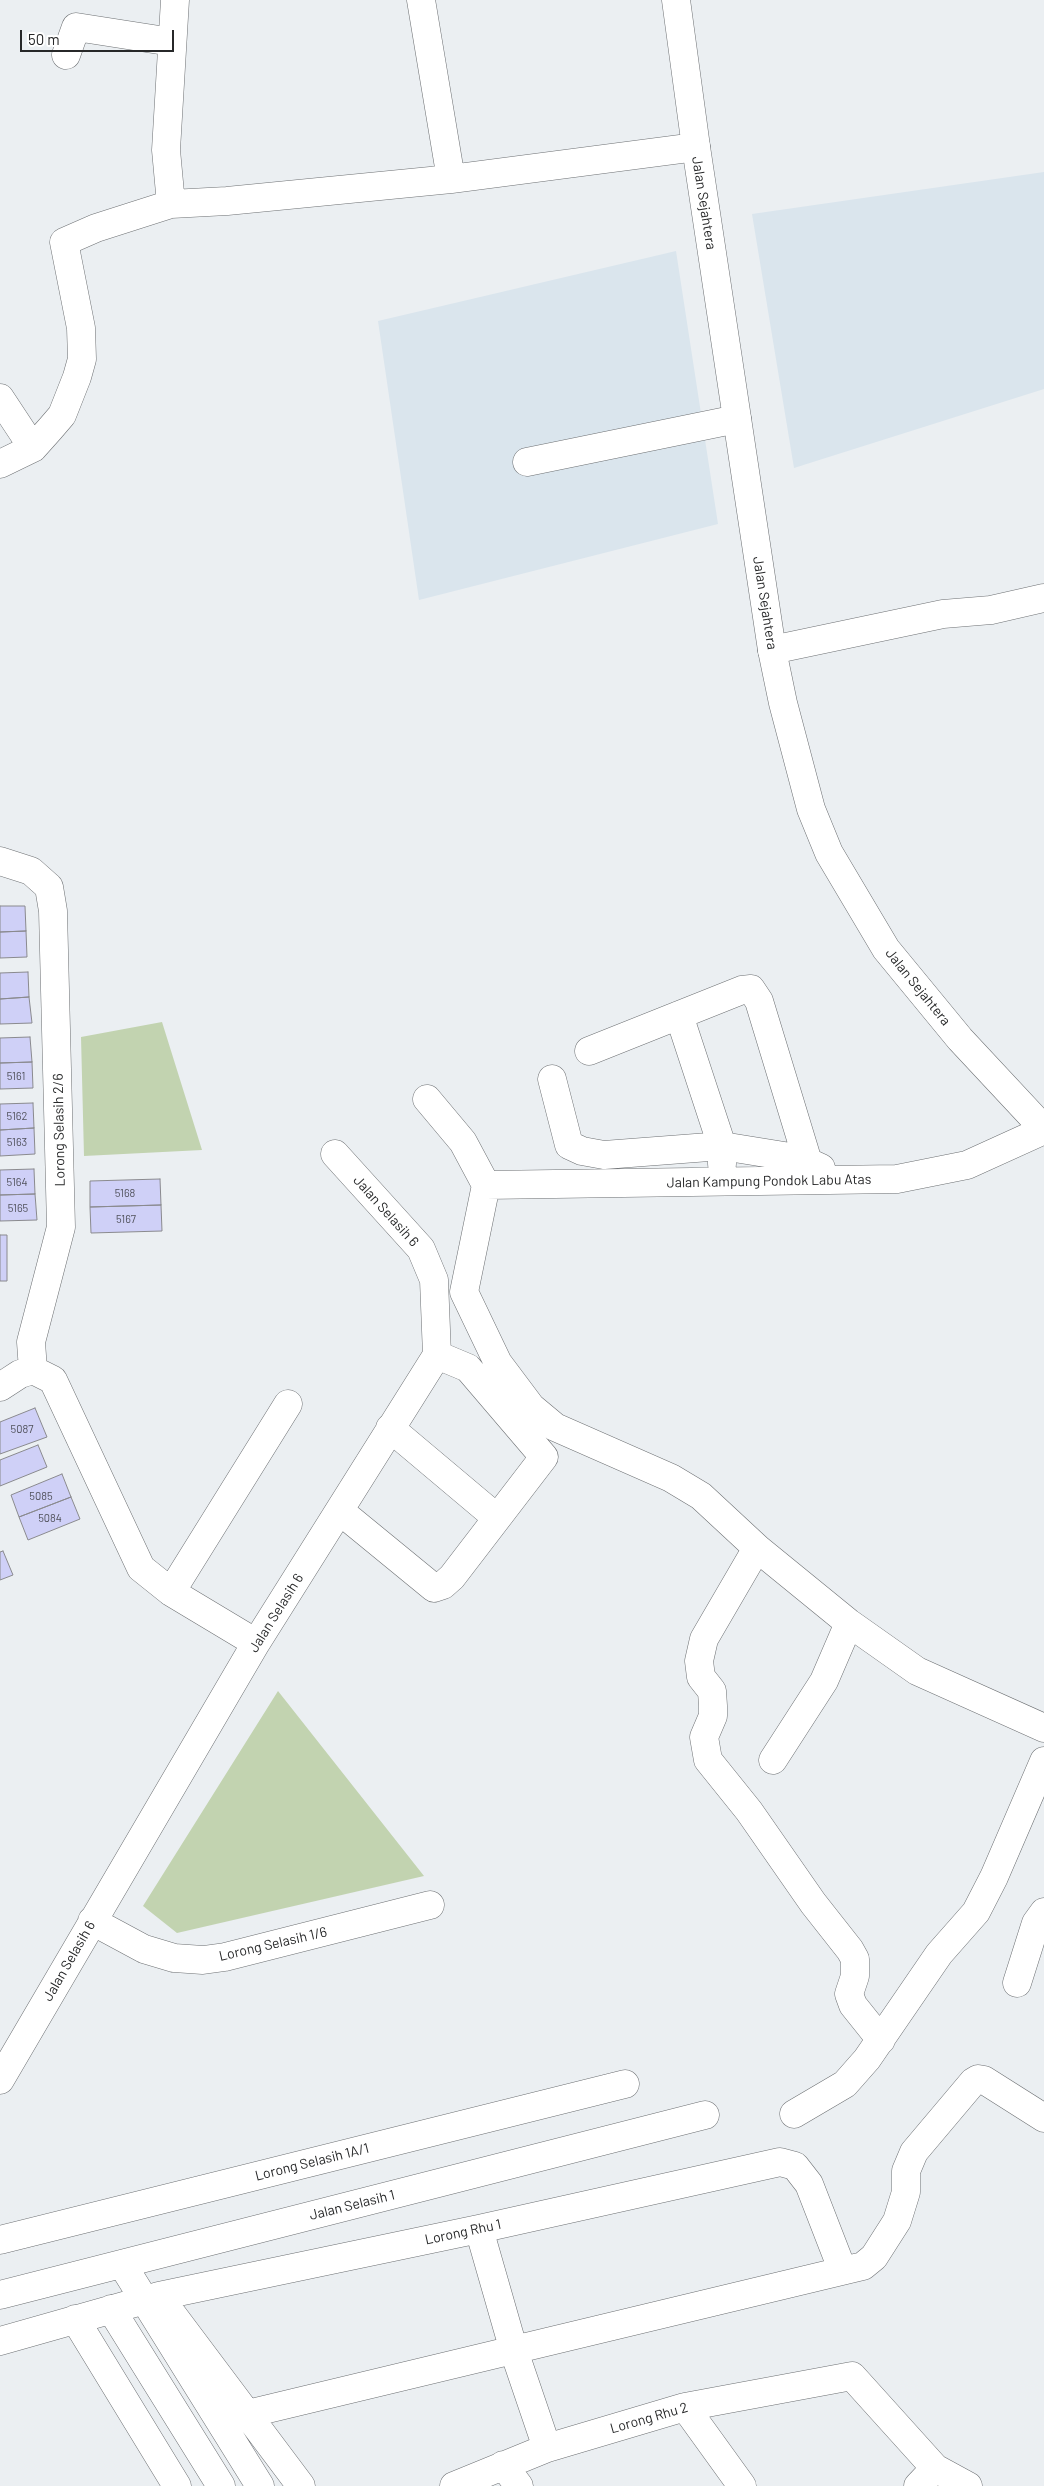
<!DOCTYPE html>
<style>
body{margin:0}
#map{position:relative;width:1044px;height:2486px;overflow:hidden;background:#ebeff2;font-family:Barlow,sans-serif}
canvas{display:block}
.scale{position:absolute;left:20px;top:30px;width:154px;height:22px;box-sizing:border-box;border:2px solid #272829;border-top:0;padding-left:6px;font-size:15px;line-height:18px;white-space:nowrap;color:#272829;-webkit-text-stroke:4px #fff;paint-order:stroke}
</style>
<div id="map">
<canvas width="1044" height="2486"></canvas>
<div class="scale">50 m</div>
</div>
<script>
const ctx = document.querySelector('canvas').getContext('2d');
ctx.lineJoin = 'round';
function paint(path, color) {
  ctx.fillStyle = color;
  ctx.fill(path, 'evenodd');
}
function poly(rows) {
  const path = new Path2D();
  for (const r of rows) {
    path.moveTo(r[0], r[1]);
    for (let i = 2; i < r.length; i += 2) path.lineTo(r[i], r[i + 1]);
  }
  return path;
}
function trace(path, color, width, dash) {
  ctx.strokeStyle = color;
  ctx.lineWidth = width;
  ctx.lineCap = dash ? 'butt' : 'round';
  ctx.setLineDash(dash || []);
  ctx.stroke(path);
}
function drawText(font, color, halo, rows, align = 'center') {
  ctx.font = font + ' Barlow,sans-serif';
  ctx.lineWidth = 4.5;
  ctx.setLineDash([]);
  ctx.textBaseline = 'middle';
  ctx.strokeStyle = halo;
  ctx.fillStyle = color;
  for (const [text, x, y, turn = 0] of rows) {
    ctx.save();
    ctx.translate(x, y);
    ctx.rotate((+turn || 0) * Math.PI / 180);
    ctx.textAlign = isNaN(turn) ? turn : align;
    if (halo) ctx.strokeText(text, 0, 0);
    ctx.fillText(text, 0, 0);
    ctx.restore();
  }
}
paint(poly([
 [1044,172,1044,389,794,468,752,214],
 [676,251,718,524,419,600,378,321]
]), '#dae5ed');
paint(poly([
 [162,1022,202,1150,84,1156,81,1037],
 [278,1691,424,1876,177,1933,143,1906]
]), '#c2d3b0');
const building = poly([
 [0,906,25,906,26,931,0,932,0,906],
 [26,931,27,957,0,958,0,932,26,931],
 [28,972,29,997,0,999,0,973,28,972],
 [29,997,32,1023,0,1024,0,999,29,997],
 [30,1037,32,1062,0,1063,0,1038,30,1037],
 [32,1062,33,1088,0,1089,0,1063,32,1062],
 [33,1103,34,1128,0,1130,0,1104,33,1103],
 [34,1128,35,1154,0,1156,0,1130,34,1128],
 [34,1169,35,1194,0,1195,0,1170,34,1169],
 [160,1179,161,1205,90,1207,90,1181,160,1179],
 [35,1194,37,1220,0,1221,0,1195,35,1194],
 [161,1205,162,1231,91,1233,90,1207,161,1205],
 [0,1235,7,1235,7,1281,0,1281,0,1235],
 [35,1408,47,1437,0,1454,0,1422,35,1408],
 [38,1445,47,1467,0,1486,0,1460,38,1445],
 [62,1474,71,1497,19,1517,11,1495,62,1474],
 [71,1497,80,1519,28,1540,19,1517,71,1497],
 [3,1551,13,1575,0,1580,0,1552,3,1551]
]);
paint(building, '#cfd0f7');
trace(building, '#8a8a8e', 1);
const minor = poly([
 [421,0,451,179],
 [66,55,76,27,172,42],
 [171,204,166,150,175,0],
 [0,398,33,448],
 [527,462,737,419],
 [0,464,33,448,50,429,62,415,77,377,82,359,81,328,64,242,96,228,171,204,227,201,451,179,696,147],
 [772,650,943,614,991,610,1044,598],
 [0,861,31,871,49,887,53,911,61,1227,31,1342,33,1370],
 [679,1015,722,1146,722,1164],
 [589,1051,742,990,751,989,759,1001,808,1162],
 [552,1079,569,1145,582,1151,604,1155,722,1146,784,1156,808,1162,821,1168],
 [427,1099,463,1142,486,1185],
 [486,1185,464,1292,498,1363,531,1407,555,1427,671,1478,701,1496,757,1548,849,1623,917,1671,1044,1728],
 [486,1185,897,1179,967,1165,1044,1130],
 [0,1387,20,1374,33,1370,53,1380,141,1568,171,1592,256,1643],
 [390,1428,497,1518],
 [340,1511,434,1588,443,1585,452,1577,544,1457,468,1368,437,1355],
 [757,1548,704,1639,699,1661,701,1677,712,1691,713,1706,713,1716,704,1737,708,1760,749,1811,813,1903,850,1950,855,1959,855,1976,849,1994,853,2005,881,2040],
 [171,1592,288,1404],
 [773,1760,824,1681,849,1623],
 [92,1921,144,1949,174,1958,203,1960,225,1957,430,1905],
 [1017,1983,1036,1923,1044,1912],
 [0,2080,256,1643,437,1355,434,1280,421,1249,335,1154],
 [794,2114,845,2084,867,2059,939,1954,976,1912,994,1877,1044,1761],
 [479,2229,514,2351,547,2448],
 [0,2240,625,2084],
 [122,2264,260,2486],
 [0,2295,705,2115],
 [111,2309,221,2486],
 [172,2314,301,2486],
 [75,2319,177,2486],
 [0,2341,159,2296,479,2229,780,2162,795,2166,809,2184,842,2269],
 [685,2407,742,2486],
 [247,2414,863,2266,874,2257,897,2221,906,2192,906,2171,914,2152,973,2082,978,2079,984,2080,1044,2118],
 [503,2465,519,2486],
 [454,2486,547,2448,685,2407,852,2376,935,2468,968,2486],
 [918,2486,935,2468]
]);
const major = poly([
 [676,0,696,147,772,650,783,703,811,809,829,853,886,949,960,1039,1044,1129]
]);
trace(minor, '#6d7073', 29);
trace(major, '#6d7073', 29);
trace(minor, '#fff', 28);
trace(major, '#fff', 28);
drawText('11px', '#51525c', null, [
 ["5161",16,1076],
 ["5162",17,1116],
 ["5163",17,1142],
 ["5164",17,1182],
 ["5168",125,1193],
 ["5165",18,1208],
 ["5167",126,1219],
 ["5087",22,1429],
 ["5085",41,1496],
 ["5084",50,1518]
]);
drawText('14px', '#272829', '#fff', [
 ["Jalan Sejahtera",704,203,81],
 ["Jalan Sejahtera",765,603,81],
 ["Jalan Sejahtera",918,987,51],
 ["Lorong Selasih 2/6",59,1130,-91],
 ["Jalan Kampung Pondok Labu Atas",769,1181,-1],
 ["Jalan Selasih 6",386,1211,48],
 ["Jalan Selasih 6",276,1613,-58],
 ["Lorong Selasih 1/6",273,1944,-13],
 ["Jalan Selasih 6",69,1961,-60],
 ["Lorong Selasih 1A/1",312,2162,-14],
 ["Jalan Selasih 1",352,2205,-14],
 ["Lorong Rhu 1",463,2232,-12],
 ["Lorong Rhu 2",649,2418,-16]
]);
</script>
